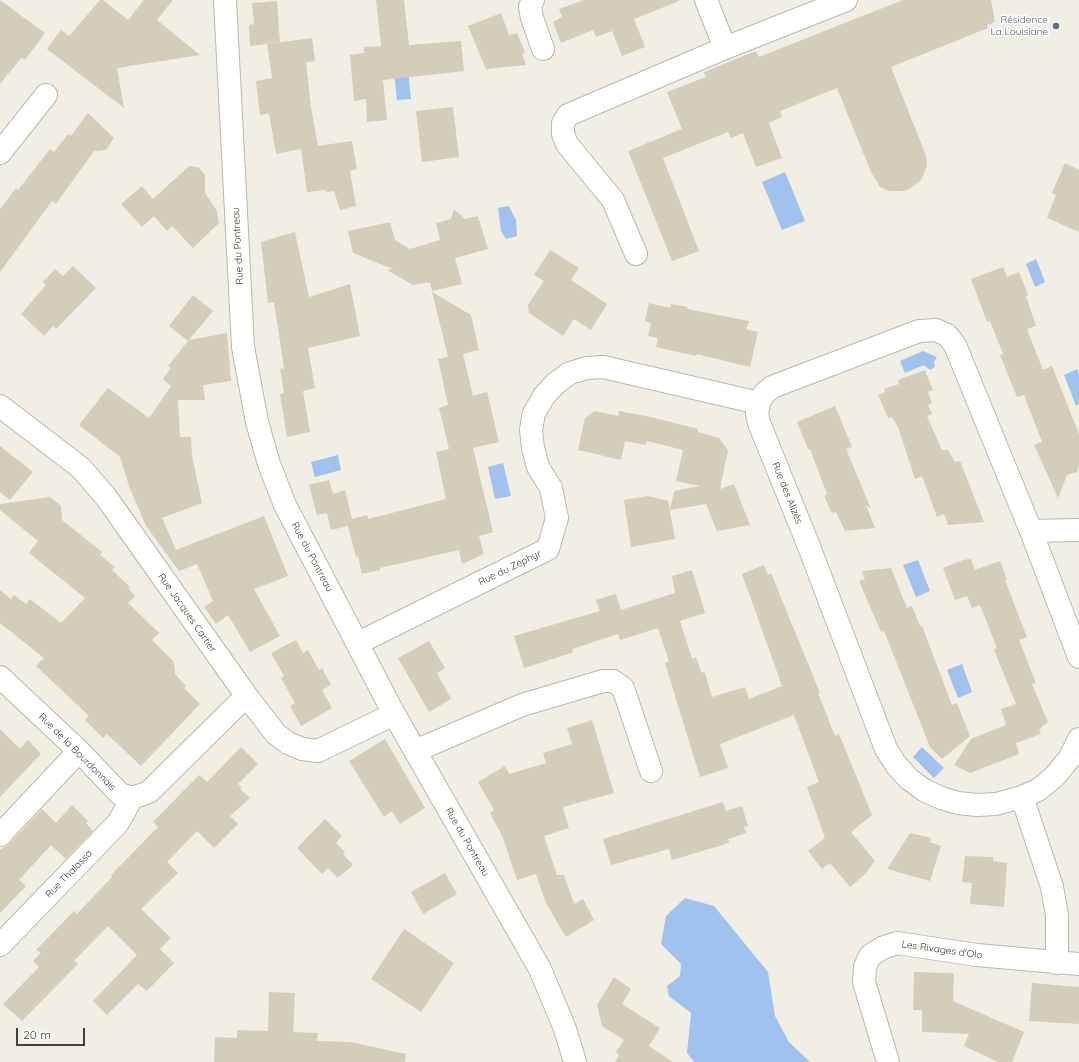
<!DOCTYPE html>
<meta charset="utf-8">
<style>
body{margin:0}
#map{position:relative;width:1079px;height:1062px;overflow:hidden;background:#f1efe4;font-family:Quicksand,sans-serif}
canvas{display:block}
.scale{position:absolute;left:16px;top:1028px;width:69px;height:18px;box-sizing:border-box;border:2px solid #434034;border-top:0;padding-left:5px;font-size:12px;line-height:14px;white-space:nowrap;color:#434034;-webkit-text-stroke:3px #fff;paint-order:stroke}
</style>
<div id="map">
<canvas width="1079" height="1062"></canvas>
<div class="scale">20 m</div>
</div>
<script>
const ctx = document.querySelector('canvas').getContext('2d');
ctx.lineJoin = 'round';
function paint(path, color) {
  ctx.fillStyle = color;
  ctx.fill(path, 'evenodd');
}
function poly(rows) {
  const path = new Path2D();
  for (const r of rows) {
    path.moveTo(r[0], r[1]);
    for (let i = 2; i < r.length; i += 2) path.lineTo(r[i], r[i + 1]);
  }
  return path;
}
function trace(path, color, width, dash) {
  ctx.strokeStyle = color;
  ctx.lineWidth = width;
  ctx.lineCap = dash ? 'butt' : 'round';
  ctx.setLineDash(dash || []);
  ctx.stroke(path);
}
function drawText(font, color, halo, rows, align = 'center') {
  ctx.font = font + ' Quicksand,sans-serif';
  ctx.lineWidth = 3;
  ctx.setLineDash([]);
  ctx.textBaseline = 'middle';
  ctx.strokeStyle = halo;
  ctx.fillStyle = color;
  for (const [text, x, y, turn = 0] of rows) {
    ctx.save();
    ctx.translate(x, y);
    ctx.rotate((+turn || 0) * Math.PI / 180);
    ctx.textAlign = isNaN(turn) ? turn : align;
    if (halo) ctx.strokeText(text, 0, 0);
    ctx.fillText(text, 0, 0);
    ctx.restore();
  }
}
paint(poly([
 [408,70,411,99,397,100,394,71],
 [785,172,805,221,782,230,762,182],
 [509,206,516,220,517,236,506,239,501,231,498,208],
 [1036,259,1045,282,1035,287,1026,264],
 [923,351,937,357,934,362,935,367,930,370,924,365,905,373,900,361],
 [1077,369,1079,374,1079,404,1076,406,1064,375],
 [338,455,341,470,315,477,311,462],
 [503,463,511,496,495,499,488,467],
 [918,560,930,591,916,597,903,565],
 [962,664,972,692,958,698,947,670],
 [922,747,944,768,934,778,913,757],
 [685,898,714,906,768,972,775,1016,789,1042,810,1062,694,1062,687,1053,691,1013,669,996,667,986,680,976,681,964,661,944,666,916]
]), '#a0c2ee');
paint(poly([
 [0,0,45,33,25,60,21,58,0,84],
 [100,0,103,0,128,20,144,0,173,0,157,20,200,55,117,68,124,108,47,49,61,30,69,36],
 [376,0,404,0,409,45,461,41,464,71,383,80,387,120,367,122,366,99,354,101,350,55,364,53,364,47,381,46],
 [584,0,679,0,679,1,634,19,645,47,622,56,612,31,596,37,593,30,561,43,553,22,562,17,559,9],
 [903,0,991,0,995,22,987,25,988,28,891,67,926,156,927,166,921,180,911,188,904,191,889,191,880,187,871,172,837,88,780,111,782,117,769,123,782,158,756,167,743,133,731,138,728,132,663,158,699,251,672,261,628,151,682,129,667,92,706,77,704,72,756,51,759,57],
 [277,1,280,42,250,46,249,25,254,24,252,3],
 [501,13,509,35,517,33,525,53,522,54,526,65,486,69,468,26],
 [312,38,315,61,306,62,311,107,318,146,352,141,357,169,350,171,356,206,340,210,334,191,326,192,325,190,307,192,301,149,276,154,269,113,260,115,256,81,272,78,267,44],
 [453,107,459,157,422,162,416,111],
 [88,113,114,138,106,150,94,151,56,204,52,201,0,272,0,209,16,188,18,190,50,149,54,152,68,134,71,136],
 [1065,163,1079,170,1079,232,1047,218,1056,195,1052,193],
 [189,166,198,167,205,175,205,193,217,211,219,223,193,248,172,226,167,231,154,216,142,227,121,204,142,186,153,199],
 [454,209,465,219,478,216,488,249,455,258,462,284,432,291,430,282,413,285,387,270,393,269,353,253,348,231,390,222,395,240,410,249,440,240,436,223,451,219],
 [295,232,309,297,350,284,360,336,308,348,315,388,303,391,310,432,287,437,280,394,284,393,280,369,284,368,274,302,268,303,261,242],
 [550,250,579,268,571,280,607,304,591,330,574,319,563,336,529,313,528,305,544,281,534,275],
 [73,266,96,288,56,329,53,326,44,336,21,314,46,285,43,282,55,269,63,276],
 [1003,267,1007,277,1019,272,1028,295,1026,296,1036,326,1027,329,1043,370,1052,366,1079,434,1079,466,1077,472,1067,475,1058,498,1034,445,1042,442,1024,395,1017,397,1000,355,1003,354,990,321,987,322,971,279],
 [432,292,471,315,479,350,463,354,473,396,487,392,499,442,473,448,493,532,479,536,484,554,462,564,459,550,380,568,380,570,362,574,358,556,356,557,348,526,331,530,327,513,317,515,309,485,329,480,333,494,345,490,352,519,367,515,368,519,446,499,436,452,449,449,439,408,448,405,438,359,448,357],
 [193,295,213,311,189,340,227,333,231,381,203,385,205,400,178,400,180,437,191,437,192,456,202,503,162,518,176,550,264,516,288,576,254,589,280,636,250,652,228,615,216,624,204,607,213,601,197,564,179,571,146,526,129,486,120,457,79,425,108,388,149,418,171,386,163,379,171,368,168,366,188,341,169,326],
 [649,303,670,308,671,304,688,307,687,309,749,321,746,329,758,332,750,367,697,354,696,356,656,347,658,338,648,336,651,323,645,321],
 [925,370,933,390,928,392,932,403,928,405,932,414,927,416,942,450,948,450,955,462,960,461,984,522,948,525,944,514,937,517,922,476,915,479,898,427,892,417,888,418,878,395,885,392,884,389,899,384,898,380],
 [835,406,852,447,846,449,871,509,866,505,875,528,845,531,836,512,832,513,824,496,827,494,810,449,808,449,797,422],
 [595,411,618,416,619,411,646,416,698,429,698,432,719,438,728,450,720,489,734,484,750,525,717,531,706,504,670,510,674,491,700,486,676,481,683,450,647,441,646,445,625,441,621,460,578,450,585,418],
 [0,446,33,472,10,500,0,492],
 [648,496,668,501,675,539,631,547,624,500],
 [50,497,61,506,62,520,102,552,100,555,115,567,112,570,130,587,128,588,135,596,128,603,159,633,152,640,174,662,175,674,186,686,184,688,200,704,141,766,107,734,103,738,85,720,89,716,36,666,44,658,0,623,0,590,11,599,14,595,26,604,30,599,61,623,85,598,29,553,38,541,0,510,0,504],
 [971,559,975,570,1000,561,1007,579,1005,580,1027,637,1019,640,1036,683,1032,684,1048,722,1039,729,1041,734,1016,743,1019,754,970,773,954,765,971,739,1006,725,1001,709,1016,704,994,650,997,648,980,605,972,608,967,596,955,600,943,568,963,560],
 [764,565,768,575,771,573,820,693,818,693,835,736,839,734,872,815,851,832,875,861,866,873,850,887,830,863,822,869,808,851,825,838,807,787,819,782,794,715,720,744,728,768,700,777,665,663,669,662,658,628,620,640,618,634,572,649,573,652,562,656,524,668,514,636,600,611,596,600,616,594,621,610,675,593,672,576,692,570,705,613,680,621,692,659,696,657,701,672,705,673,712,697,745,687,749,699,782,686,742,574],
 [891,568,907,608,912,606,920,626,922,626,952,705,957,703,970,736,942,759,930,747,884,631,881,632,859,581,865,579,862,571],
 [296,640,303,653,308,650,319,670,322,668,331,685,322,690,332,708,301,726,290,706,295,703,281,678,284,676,271,653],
 [429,641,445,668,437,673,451,699,429,712,398,658],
 [592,720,614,793,563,807,569,828,544,836,557,875,564,875,574,904,583,899,594,920,566,937,546,903,536,874,517,880,503,838,490,813,494,810,478,782,505,766,509,774,546,763,543,753,572,744,567,728],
 [0,729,20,749,28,740,41,754,0,797],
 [385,739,425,808,400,824,392,811,384,817,349,761],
 [241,747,258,764,238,784,242,787,240,789,250,798,230,816,238,824,214,848,197,831,167,862,178,873,141,909,171,938,160,949,174,963,147,991,138,984,107,1015,93,1001,137,955,108,926,74,961,78,964,22,1021,3,1004,39,967,33,961,41,953,36,950,74,911,77,914,112,877,111,875,158,827,153,822,199,775,207,782],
 [723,802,726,811,742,806,748,826,744,827,746,833,728,839,729,843,672,860,669,849,611,865,603,839],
 [72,805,88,821,86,823,93,831,66,859,51,845,19,880,26,886,0,913,0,850,9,844,42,809,56,823],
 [325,819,342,836,336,843,345,852,343,854,353,865,338,878,328,868,322,874,297,848],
 [910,833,931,838,930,842,941,846,930,881,887,869],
 [965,856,993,857,993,861,1007,863,1004,907,970,904,972,883,962,882],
 [445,873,457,894,423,914,411,892],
 [404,929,454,963,421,1012,371,979],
 [914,972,954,973,953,1001,1024,1032,1012,1062,998,1062,964,1046,969,1034,922,1032,922,1010,913,1010],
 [614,977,631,989,622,1004,660,1028,649,1046,673,1062,615,1062,619,1055,616,1052,624,1040,602,1026,597,1005],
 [1032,983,1079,987,1079,1024,1029,1021],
 [269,992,295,993,293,1032,318,1033,317,1041,350,1042,406,1054,405,1062,214,1062,215,1037,237,1038,237,1030,268,1031]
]), '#d3cdb9');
const minor = poly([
 [225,0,243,347,257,422,269,464,285,505,394,714,540,969,565,1029,575,1062],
 [533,0,530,7,532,18,543,49],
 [706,0,725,48],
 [0,153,46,95],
 [636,254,613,200,567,144,563,134,563,123,568,115,725,48,846,0],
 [0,406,81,468,106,497,248,698,276,734,288,743,302,749,318,751,394,714],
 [1031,531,1079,530],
 [358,643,548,549,557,518,551,488,538,467,533,448,531,430,534,413,544,396,556,383,570,373,587,368,603,367,759,403],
 [1079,657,1031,531,955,345,947,335,936,330,919,331,772,387,764,394,759,403,757,413,759,423,808,544,886,749,897,766,909,779,924,790,941,798,958,803,977,805,996,804,1022,797,1038,790,1054,777,1069,759,1079,739],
 [0,677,79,751,120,794,132,798,149,792,237,705,248,698],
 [415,751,522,705,603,681,613,681,623,688,651,771],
 [1022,797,1052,887,1057,915,1057,963],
 [0,835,79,751],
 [0,945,118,823,132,798],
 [888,1062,864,982,865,967,870,956,882,948,897,943,977,955,1079,964]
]);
trace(minor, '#bcb8a7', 24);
trace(minor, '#fff', 22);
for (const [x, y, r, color] of [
 [1056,26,4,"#5c6f8a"]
]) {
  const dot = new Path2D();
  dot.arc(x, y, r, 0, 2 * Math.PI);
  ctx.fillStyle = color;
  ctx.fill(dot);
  trace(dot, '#fff', 1.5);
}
drawText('10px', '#4e5e75', '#fff', [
 ["Résidence",1048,20],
 ["La Louisiane",1048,32]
], 'right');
drawText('10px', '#434034', '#fff', [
 ["Rue du Pontreau",238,246,-93],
 ["Rue des Alizés",787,493,68],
 ["Rue du Pontreau",312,557,62],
 ["Rue du Zéphyr",510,568,-26],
 ["Rue Jacques Cartier",187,613,55],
 ["Rue de la Bourdonnais",77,752,45],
 ["Rue du Pontreau",467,842,60],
 ["Rue Thalassa",69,874,-46],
 ["Les Rivages d'Olo",942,950,8]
]);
</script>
